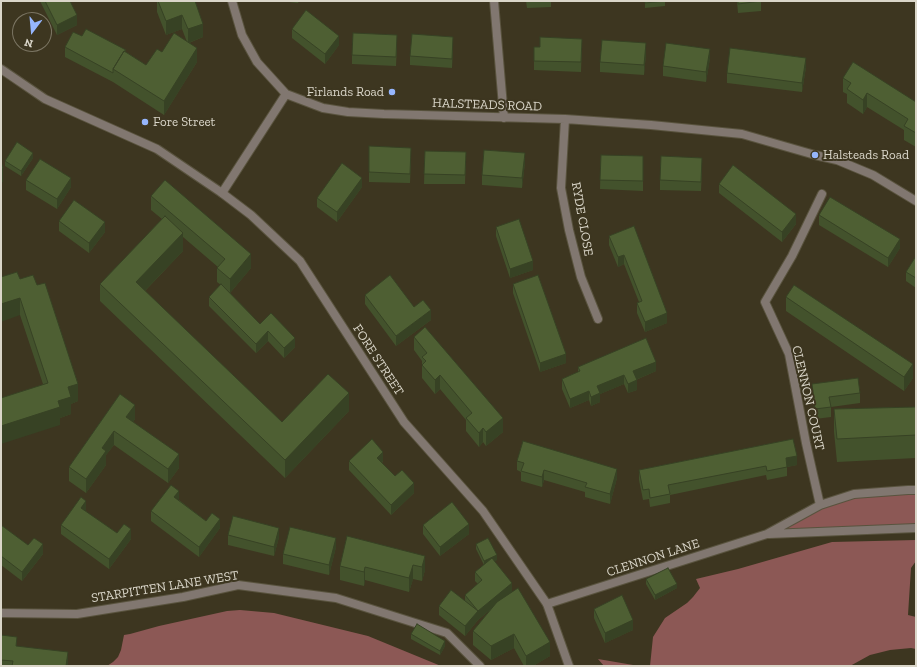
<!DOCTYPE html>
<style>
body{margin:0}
#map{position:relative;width:917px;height:667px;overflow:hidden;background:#3d3620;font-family:"Zilla Slab",serif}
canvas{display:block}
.frame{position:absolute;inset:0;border:2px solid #dad6c9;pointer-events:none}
.north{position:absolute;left:12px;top:12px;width:40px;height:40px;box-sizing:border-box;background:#3d3620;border:1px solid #7c7664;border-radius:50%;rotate:196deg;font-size:11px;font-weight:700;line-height:16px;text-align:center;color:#dad6c9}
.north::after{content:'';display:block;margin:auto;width:14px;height:18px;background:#96b6fd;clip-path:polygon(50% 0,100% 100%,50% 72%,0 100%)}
</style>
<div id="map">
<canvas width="917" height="667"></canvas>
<div class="frame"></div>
<div class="north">N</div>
</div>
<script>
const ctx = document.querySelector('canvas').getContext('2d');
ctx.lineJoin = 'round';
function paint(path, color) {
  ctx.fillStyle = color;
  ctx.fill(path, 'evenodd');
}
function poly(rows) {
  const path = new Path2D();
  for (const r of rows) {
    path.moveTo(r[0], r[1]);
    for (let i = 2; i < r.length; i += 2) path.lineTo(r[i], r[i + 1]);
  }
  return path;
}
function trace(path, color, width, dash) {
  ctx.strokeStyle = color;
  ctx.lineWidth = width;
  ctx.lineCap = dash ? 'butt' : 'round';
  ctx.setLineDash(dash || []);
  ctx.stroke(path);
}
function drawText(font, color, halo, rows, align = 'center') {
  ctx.font = font + ' "Zilla Slab",serif';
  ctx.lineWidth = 4;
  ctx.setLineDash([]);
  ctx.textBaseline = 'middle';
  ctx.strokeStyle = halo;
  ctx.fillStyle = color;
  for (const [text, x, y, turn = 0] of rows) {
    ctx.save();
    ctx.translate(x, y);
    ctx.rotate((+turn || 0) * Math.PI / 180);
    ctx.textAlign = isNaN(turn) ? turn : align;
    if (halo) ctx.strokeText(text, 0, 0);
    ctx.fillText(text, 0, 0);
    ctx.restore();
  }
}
paint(poly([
 [916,490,916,528,767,534,820,505,854,494],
 [916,540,916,561,911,568,908,615,916,617,916,649,911,648,890,650,870,655,850,666,650,666,653,637,665,618,687,603,693,597,700,588,696,579,738,569,832,542],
 [240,610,274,613,368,636,441,666,107,666,113,662,118,657,121,650,124,635,130,634,159,626,227,611],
 [598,659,639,666,604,666]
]), '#8c5855');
const minor = poly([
 [232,1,242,35,257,62,286,94,323,108,348,112,384,114,565,119,651,125,742,134,815,155,837,160,873,175,916,201],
 [494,1,504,118],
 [565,119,561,188,569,230,581,277,598,319],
 [222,193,286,94],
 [820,505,806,443,789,354,765,302,792,256,822,194],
 [769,534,916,528],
 [547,604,767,534,820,505,854,494,908,490,916,490],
 [1,613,77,614,183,597,238,585,336,598,447,633,480,666]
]);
const tertiary = poly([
 [1,69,45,99,157,149,222,193,251,215,300,261,404,422,483,511,547,604,569,666]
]);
trace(minor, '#59533e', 10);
trace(tertiary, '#59533e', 10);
trace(minor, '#817770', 8);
trace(tertiary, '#817770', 8);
paint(poly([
 [40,1,70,1,77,25,57,35],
 [157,1,195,1,203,37,189,43,197,62,164,115,113,82,65,57,65,47,82,36,126,52,146,65,162,52,187,42,182,29,166,35,157,12],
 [280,1,299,1,298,3],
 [526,1,551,1,551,7,527,8],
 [645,1,665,1,665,6,645,8],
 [737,1,761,1,761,11,738,13],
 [292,29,339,45,325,64,292,38],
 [582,39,581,72,534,70,534,61,540,47],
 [397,45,396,66,352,64,352,55],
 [453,46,452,68,410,65,410,56],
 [646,53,644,75,600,72,600,62],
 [710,58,706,82,663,76,663,66],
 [806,67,802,92,727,83,727,73],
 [843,78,916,102,916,147,904,140,904,130,867,107,863,114,847,103,847,94,843,92],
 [369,146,411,157,410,183,369,182],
 [425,151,466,152,465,184,424,184],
 [601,155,643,166,643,191,600,189],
 [33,158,21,176,5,166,5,161],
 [525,162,522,188,482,185,482,175],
 [702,167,701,191,660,190,660,180],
 [26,180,71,187,57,209,26,190],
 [719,184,796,224,782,242,719,193],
 [362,187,337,222,317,207,317,198],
 [151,196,251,268,230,293,226,289,260,324,295,347,284,358,268,341,256,353,209,306,209,297,221,285,217,282,217,268,218,267,183,237,183,251,145,291,282,422,349,411,285,478,100,301,100,284,162,219,151,210],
 [819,215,900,248,888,267,819,225],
 [59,221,105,232,89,253,59,231],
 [634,226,667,323,645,332,637,313,637,303,639,302,624,264,618,267,609,245,609,236],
 [496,227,533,270,510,278,496,236],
 [916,256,916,288,906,281,906,272],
 [20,279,78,401,71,404,71,414,60,418,60,425,43,384,20,315],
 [513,284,566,363,540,372,513,293],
 [365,295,414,307,431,320,396,346,365,304],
 [786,297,913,378,904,391,786,311],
 [414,337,503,432,486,446,483,442,479,447,466,431,466,420,440,389,435,394,422,378,422,361,414,350],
 [578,367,656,371,636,380,637,390,628,393,624,384,600,394,600,402,591,406,589,400,570,408,562,389,562,379,578,372],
 [812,384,860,393,860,403,831,407,831,417,815,419,812,393],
 [120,394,135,419,133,422,179,468,168,483,114,445,106,455,106,465,86,493,69,481,69,467],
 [916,407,916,458,837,462,834,432,834,409],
 [793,439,797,465,787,467,787,476,767,480,766,475,670,495,670,503,650,507,649,499,643,500,639,480,639,470],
 [349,461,383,461,382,463,395,476,414,493,391,515,349,470],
 [517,461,617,478,610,504,585,497,585,492,544,480,542,487,521,481,521,472,517,470],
 [179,500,206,521,220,528,199,557,151,521,151,511],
 [86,510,85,511,117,533,131,539,109,569,61,534,61,525],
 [1,525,28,545,43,554,22,581,1,565],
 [423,525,469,534,440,556,423,534],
 [228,535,279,537,274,556,228,545],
 [476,544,497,560,494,561,550,656,533,666,524,666,514,648,491,660,473,645,473,631,490,610,478,620,465,636,439,615,439,606,465,601,465,595,478,584,475,581,475,572,484,565,476,549],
 [336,547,329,575,283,564,283,554],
 [425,556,425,570,422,581,413,579,409,592,365,580,364,586,340,580,340,566],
 [646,579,677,588,655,600,646,584],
 [594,609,633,630,605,643,594,618],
 [411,634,445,646,440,655,411,639],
 [1,635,17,646,68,666,1,666]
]), '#43522c');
paint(poly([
 [77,15,77,25,57,35,57,25],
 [182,15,182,29,166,35,166,21],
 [203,24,203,37,188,43,188,29],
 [339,36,339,45,325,64,325,54],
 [453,37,453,46,452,68,452,59],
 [646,43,646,53,644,75,644,65],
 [197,48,197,62,164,115,164,101],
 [710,49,710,58,706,82,706,72],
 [806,58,806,67,802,92,802,83],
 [867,93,867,107,863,114,863,100],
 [33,153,33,158,21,176,21,171],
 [525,153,525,162,522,188,522,178],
 [3,168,3,182,1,183,1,169],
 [71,178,71,187,57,209,57,199],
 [362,178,362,187,337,222,337,212],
 [796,214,796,224,782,242,782,232],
 [105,222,105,232,89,253,89,243],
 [183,233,183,251,136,300,136,282],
 [900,239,900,248,888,267,888,258],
 [251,254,251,268,230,293,230,279],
 [624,255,624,264,618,267,618,257],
 [533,261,533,270,510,278,510,269],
 [20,298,20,315,1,322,1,304],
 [431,310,431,320,396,346,396,336],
 [667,313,667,323,645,332,645,322],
 [268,331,268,341,256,353,256,344],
 [295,338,295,347,284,358,284,348],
 [566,354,566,363,540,372,540,363],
 [656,362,656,371,633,381,633,371],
 [913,364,913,378,904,391,904,377],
 [440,375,440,389,435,394,435,380],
 [624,375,624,384,600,394,600,402,591,406,591,397,597,386],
 [637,380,637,390,628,393,628,384],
 [78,384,78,401,71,404,71,414,60,418,60,425,1,444,1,426,58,401,68,387],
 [589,391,589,400,570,408,570,399],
 [349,393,349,411,285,478,285,460],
 [135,405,135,419,126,431,126,417],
 [503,418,503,432,486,446,486,432],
 [483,428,483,442,479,447,479,433],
 [114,431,114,445,106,455,106,465,86,493,86,479,102,448],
 [383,452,383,461,377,467,377,458],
 [179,454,179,468,168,483,168,469],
 [797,456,797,465,787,467,786,458],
 [617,469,617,478,610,504,610,494],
 [544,470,544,480,542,487,542,477],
 [414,483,414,493,391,515,391,505],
 [179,491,179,500,174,497],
 [86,501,86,510,81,517,81,508],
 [220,519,220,528,199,557,199,547],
 [469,524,469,534,440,556,440,547],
 [279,528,279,537,274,556,274,547],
 [131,529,131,539,109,569,109,559],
 [336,538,336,547,329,575,329,565],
 [43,544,43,554,22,581,22,572],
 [497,555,497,560,484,566,484,561],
 [425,556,425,570,422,581,422,567],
 [413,565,413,579,409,592,409,578],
 [365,567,365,580,364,586,364,572],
 [512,583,512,592,478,620,478,611],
 [677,584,677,588,655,600,655,595],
 [478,611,478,620,465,636,465,626],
 [633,620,633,630,605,643,605,633],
 [514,634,514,648,491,660,491,646],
 [445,641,445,646,440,655,440,651],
 [550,642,550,656,533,666,526,666,526,656],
 [68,652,68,666,66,666]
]), '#374224');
const building = poly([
 [45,1,70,1,77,15,57,25,45,1],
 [158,1,195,1,203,24,188,29,182,15,166,21,158,1],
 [645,1,665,1,645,3,645,1],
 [738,1,761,1,738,4,738,1],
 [306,10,339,36,325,54,292,29,306,10],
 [86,29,126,50,125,51,124,51,113,69,113,73,65,47,73,32,82,36,86,29],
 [174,33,197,48,164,101,113,69,124,51,146,65,157,49,162,52,174,33],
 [353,33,397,35,396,57,352,55,353,33],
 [412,34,453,37,452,59,410,56,412,34],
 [540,37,582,39,581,62,534,61,534,47,540,47,540,37],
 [602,40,646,43,644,65,600,62,602,40],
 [666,43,710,49,706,72,663,66,666,43],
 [730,48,806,58,802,83,727,73,730,48],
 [853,62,916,102,916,133,904,126,908,119,867,93,863,100,847,89,851,83,843,78,853,62],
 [17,142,33,153,21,171,5,161,17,142],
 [369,146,411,148,410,174,369,172,369,146],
 [484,150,525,153,522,178,482,175,484,150],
 [425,151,466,152,465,175,424,174,425,151],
 [601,155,643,156,643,181,600,180,601,155],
 [661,156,702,158,701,182,660,180,661,156],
 [40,159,71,178,57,199,26,180,40,159],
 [1,162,3,168,1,169,1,162],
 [342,163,362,178,337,212,317,198,342,163],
 [733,165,796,214,782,232,719,184,733,165],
 [165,180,251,254,230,279,217,268,225,259,151,196,165,180],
 [830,197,900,239,888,258,819,215,830,197],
 [74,200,105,222,89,243,59,221,74,200],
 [165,216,183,233,136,282,282,422,328,374,349,393,285,460,100,284,165,216],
 [519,219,533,261,510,269,496,227,519,219],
 [634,226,667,313,645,322,637,303,642,301,624,255,618,257,609,236,634,226],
 [916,256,916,278,906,272,916,256],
 [17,272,20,279,33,275,37,285,45,283,78,384,68,387,71,397,58,401,60,407,1,426,1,398,48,383,20,298,1,304,1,277,17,272],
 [390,275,414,307,423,300,431,310,396,336,365,295,390,275],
 [538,275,566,354,540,363,513,284,538,275],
 [221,284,260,324,271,313,295,338,284,348,268,331,256,344,209,297,221,284],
 [794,285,913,364,904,377,786,297,794,285],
 [425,327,503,418,486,432,483,428,479,433,466,418,472,413,440,375,435,380,422,365,426,361,422,357,427,353,414,337,425,327],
 [646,338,656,362,633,371,637,380,628,384,624,375,597,386,600,393,591,397,589,391,570,399,562,379,580,371,578,367,646,338],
 [858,378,860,393,829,397,831,407,815,409,812,384,858,378],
 [120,394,135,405,126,417,179,454,168,469,114,431,102,448,106,451,86,479,69,467,120,394],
 [916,407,916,435,837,439,834,409,916,407],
 [372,439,383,452,377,458,395,476,402,470,414,483,391,505,349,461,372,439],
 [793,439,797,456,786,458,787,467,767,471,766,466,668,485,670,494,650,498,649,489,643,490,639,470,793,439],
 [523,441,617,469,610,494,585,487,587,483,544,470,542,477,521,471,524,463,517,461,523,441],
 [171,485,179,491,174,497,206,521,212,513,220,519,199,547,151,511,171,485],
 [81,497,86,501,81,508,117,533,124,524,131,529,109,559,61,525,81,497],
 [452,502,469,524,440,547,423,525,452,502],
 [233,516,279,528,274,547,228,535,233,516],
 [1,525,28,545,34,538,43,544,22,572,1,556,1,525],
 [290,527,336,538,329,565,283,554,290,527],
 [347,536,425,556,422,567,413,565,409,578,365,567,364,572,340,566,347,536],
 [488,538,497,555,484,561,476,544,488,538],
 [492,558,512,583,478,611,465,595,482,580,475,572,492,558],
 [668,568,677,584,655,595,646,579,668,568],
 [518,588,550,642,526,656,514,634,491,646,473,631,497,602,518,588],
 [451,590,478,611,465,626,439,606,451,590],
 [622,595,633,620,605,633,594,609,622,595],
 [417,624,445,641,440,651,411,634,417,624],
 [1,635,17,637,16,646,68,652,66,666,12,666,13,661,1,660,1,635]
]);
paint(building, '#4e5f33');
trace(building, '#374224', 1);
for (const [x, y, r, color] of [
 [392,92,4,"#96b6fd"],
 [145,122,4,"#96b6fd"],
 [815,155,4,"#96b6fd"]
]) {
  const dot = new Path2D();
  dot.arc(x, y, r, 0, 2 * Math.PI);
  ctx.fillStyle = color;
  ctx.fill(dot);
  trace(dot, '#3d3620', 1.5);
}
drawText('13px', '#dad6c9', '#3d3620', [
 ["Firlands Road",384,92,"right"],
 ["Fore Street",153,122],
 ["Halsteads Road",823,155]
], 'left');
drawText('13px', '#dad6c9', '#3d3620', [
 ["HALSTEADS ROAD",487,105,2],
 ["RYDE CLOSE",582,219,80],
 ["FORE STREET",378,360,57],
 ["CLENNON COURT",808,398,77],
 ["CLENNON LANE",653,558,-18],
 ["STARPITTEN LANE WEST",165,587,-9]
]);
</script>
